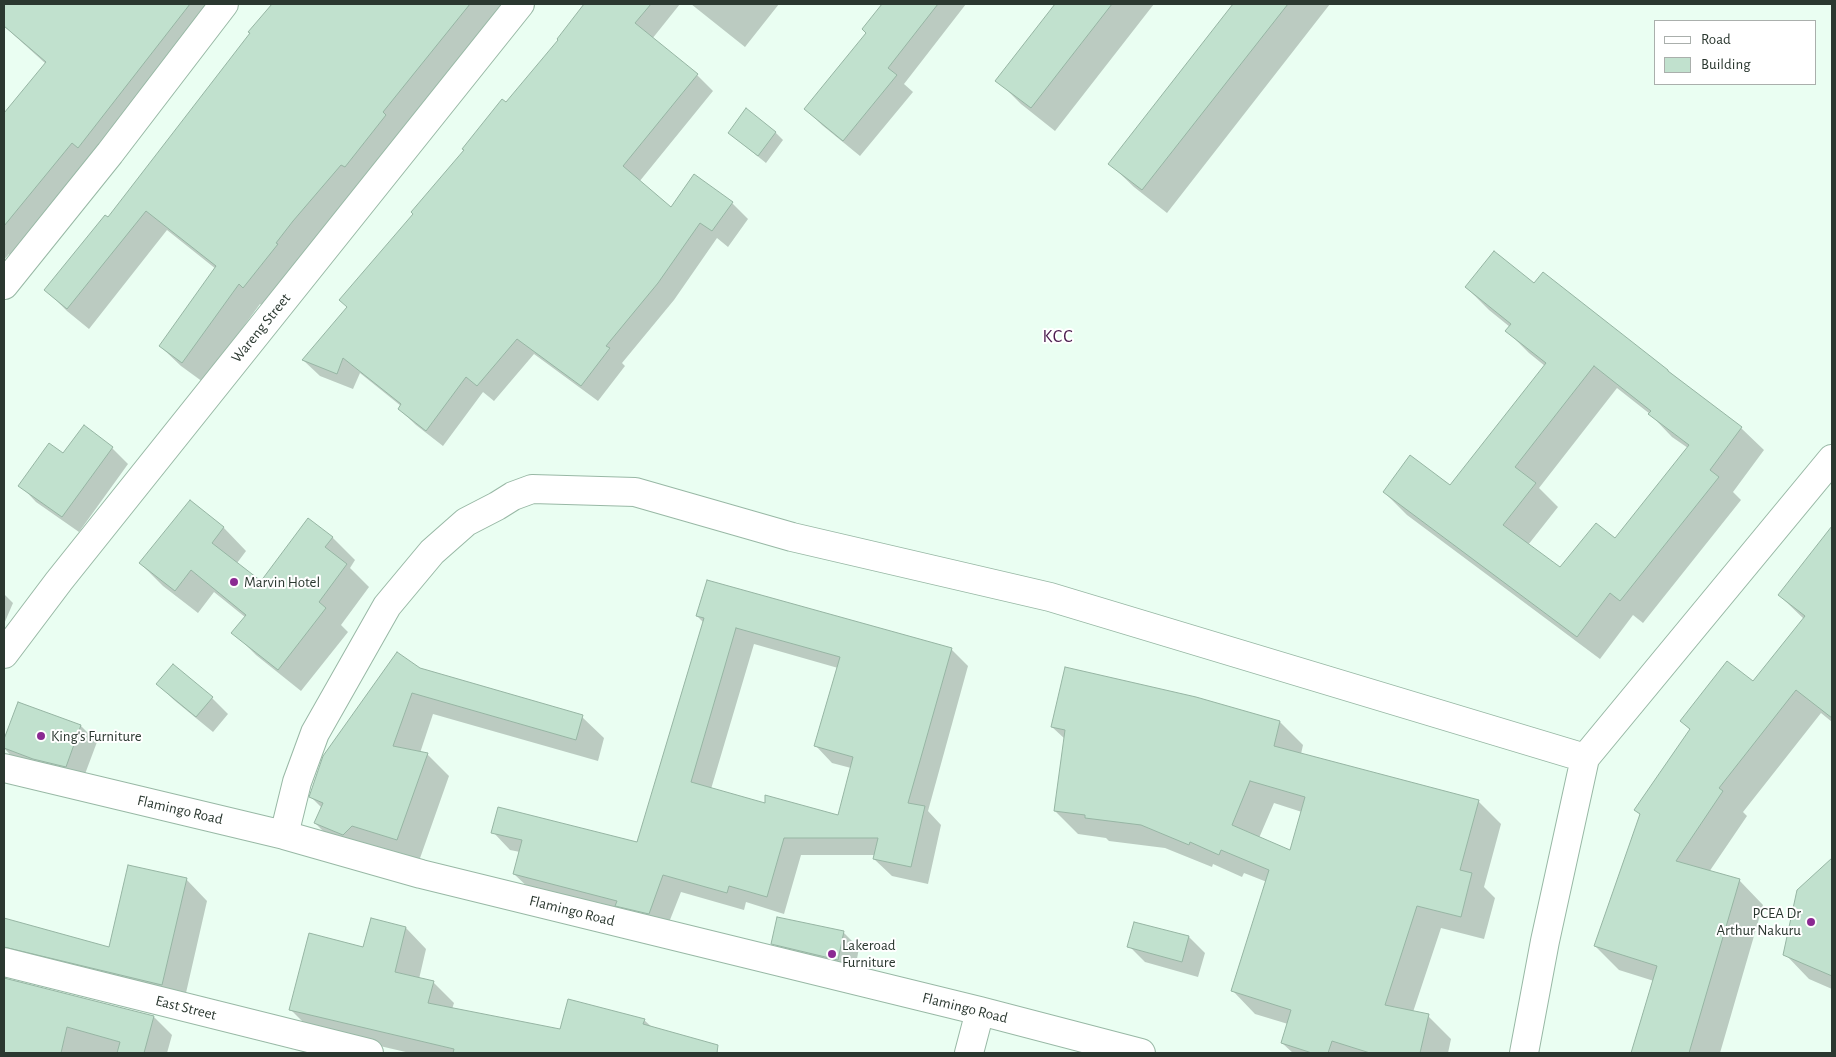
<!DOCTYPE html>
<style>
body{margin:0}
#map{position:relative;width:1836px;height:1057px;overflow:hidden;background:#eafef2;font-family:"Alegreya Sans",sans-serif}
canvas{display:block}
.frame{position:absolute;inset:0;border:5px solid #2b3830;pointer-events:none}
.legend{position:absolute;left:1654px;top:20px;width:162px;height:65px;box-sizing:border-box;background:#fff;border:1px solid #aaafac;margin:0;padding:6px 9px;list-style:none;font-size:15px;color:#2b3830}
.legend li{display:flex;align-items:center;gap:10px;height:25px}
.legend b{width:25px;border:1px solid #aaafac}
</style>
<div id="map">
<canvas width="1836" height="1057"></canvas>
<div class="frame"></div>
<ul class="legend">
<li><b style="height:6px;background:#fff"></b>Road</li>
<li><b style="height:14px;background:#c1e1ce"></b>Building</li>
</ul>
</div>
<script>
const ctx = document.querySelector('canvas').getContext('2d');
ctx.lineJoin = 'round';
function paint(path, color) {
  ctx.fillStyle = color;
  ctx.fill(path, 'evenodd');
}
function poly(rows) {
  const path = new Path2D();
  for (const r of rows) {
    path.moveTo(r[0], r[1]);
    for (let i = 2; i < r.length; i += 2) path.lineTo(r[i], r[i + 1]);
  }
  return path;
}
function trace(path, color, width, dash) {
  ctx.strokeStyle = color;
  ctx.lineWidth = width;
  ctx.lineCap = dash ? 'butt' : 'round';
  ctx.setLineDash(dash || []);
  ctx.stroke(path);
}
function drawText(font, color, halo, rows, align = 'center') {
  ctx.font = font + ' "Alegreya Sans",sans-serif';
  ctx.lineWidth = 4;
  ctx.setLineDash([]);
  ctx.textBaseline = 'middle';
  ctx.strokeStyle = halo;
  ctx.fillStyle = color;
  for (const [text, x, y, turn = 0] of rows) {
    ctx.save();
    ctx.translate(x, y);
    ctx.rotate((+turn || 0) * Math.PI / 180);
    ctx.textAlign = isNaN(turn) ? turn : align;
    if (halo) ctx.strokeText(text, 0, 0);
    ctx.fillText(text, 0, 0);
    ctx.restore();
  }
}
paint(poly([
 [9,4,217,4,17,260,9,254,4,260,4,115,46,64,4,26,4,11],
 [274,4,508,4,265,308,260,304,203,382,181,366,160,346,216,269,167,230,89,329,67,311,46,290,108,219,251,33,250,32],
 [585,4,680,4,652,39,697,75,713,91,639,182,671,208,732,203,748,219,728,247,717,238,674,300,622,363,625,366,598,401,534,354,494,401,483,392,443,446,416,425,399,409,401,406,360,373,353,389,320,376,303,360,348,308,506,104,560,40,558,39],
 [691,4,779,4,745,47],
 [883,4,966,4,904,84,913,92,860,156,822,125,806,109,868,33,863,29],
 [1057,4,1154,4,1055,131,1021,104,997,80],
 [1235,4,1330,4,1167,213,1134,187,1110,164],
 [775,132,783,140,766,163,729,133],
 [1534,285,1668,371,1741,428,1764,450,1733,492,1741,500,1643,623,1633,615,1600,659,1407,515,1384,492,1450,487,1545,366,1529,353,1507,331,1510,327,1489,310,1466,287],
 [1617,388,1650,414,1672,437,1688,448,1615,539,1560,569,1528,545,1558,507,1539,488],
 [112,448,128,464,79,532,36,502,20,485,63,455],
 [190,501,224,528,246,551,237,563,261,583,332,537,355,560,350,568,369,587,341,625,348,632,301,691,256,655,233,632,245,617,214,592,198,613,163,586,140,563],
 [1832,528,1832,722,1821,713,1743,812,1747,816,1709,872,1739,880,1763,905,1720,1053,1632,1053,1654,981,1619,970,1595,946,1641,815,1635,810,1690,730,1682,721,1753,683,1804,619,1779,595],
 [4,594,13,603,4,624],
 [697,616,951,649,968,666,928,811,941,825,928,884,892,876,874,859,875,855,801,855,784,914,746,902,744,910,681,892,666,930,532,891,514,874,520,852,510,850,493,832,638,844,704,623],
 [754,644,838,668,815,745,832,763,851,768,839,817,766,805,711,789],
 [419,670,582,717,604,738,598,761,433,714,420,753,427,754,449,776,419,861,337,845,315,823,322,808,311,797],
 [158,684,212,698,228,714,213,732,174,700],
 [1195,698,1280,722,1303,745,1301,754,1478,801,1501,824,1484,887,1495,898,1484,939,1441,928,1413,1012,1428,1016,1451,1039,1448,1053,1293,1053,1282,1043,1288,1024,1255,1014,1232,990,1267,882,1244,873,1242,877,1213,864,1212,867,1165,848,1109,841,1106,838,1078,834,1055,811,1065,739,1052,727],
 [1274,803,1302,812,1291,852,1259,838],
 [19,703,81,726,97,742,82,782,18,763,4,748,4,743],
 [1832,860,1832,989,1809,979,1785,954,1798,890],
 [186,879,207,901,183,1006,4,970,4,919,110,948],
 [372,920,406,928,426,949,419,979,433,982,454,1003,452,1009,561,1030,644,1020,653,1028,711,1053,410,1053,311,1030,290,1009,363,949],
 [843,932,859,948,854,975,789,960,773,943],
 [1189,937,1205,953,1198,977,1145,962,1129,946],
 [4,976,7,979,154,1017,172,1035,167,1053,4,1053]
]), '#0003');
const building = poly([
 [4,4,190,4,78,148,72,143,4,226,4,113,46,62,4,26,4,4],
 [272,4,470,4,383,112,386,115,345,167,341,165,293,221,276,243,278,244,243,288,239,284,182,363,159,346,216,266,146,211,67,309,44,290,105,215,108,217,250,33,248,32,272,4],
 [584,4,651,4,635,23,698,74,623,166,671,207,694,174,733,202,712,231,700,223,658,283,606,346,610,348,581,386,517,339,477,386,466,377,426,431,398,409,401,404,343,358,337,374,302,360,347,307,339,300,413,214,411,212,464,150,462,149,502,99,506,102,558,40,557,39,584,4],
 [882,4,938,4,888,68,897,75,843,141,804,109,866,33,862,29,882,4],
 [1055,4,1112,4,1031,108,995,81,1055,4],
 [1233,4,1288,4,1142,190,1108,164,1233,4],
 [746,108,776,132,758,156,728,133,746,108],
 [1494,251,1534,283,1543,272,1668,370,1668,371,1742,427,1710,470,1719,477,1620,601,1610,593,1577,637,1383,492,1410,455,1450,485,1546,363,1505,331,1511,324,1465,287,1494,251],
 [1594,366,1651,411,1648,414,1689,445,1615,538,1596,523,1560,567,1503,525,1536,483,1515,467,1594,366],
 [84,425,113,447,62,517,18,486,49,443,63,453,84,425],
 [190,500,224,527,212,543,261,581,308,518,333,537,325,547,347,564,319,602,326,608,278,670,231,633,246,615,191,570,175,591,139,563,190,500],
 [1832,526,1832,718,1796,690,1719,788,1723,791,1676,861,1740,879,1689,1053,1631,1053,1657,966,1594,946,1640,814,1634,810,1690,729,1680,721,1727,661,1753,681,1805,616,1778,595,1832,526],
 [707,580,952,648,908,803,925,806,911,867,873,859,878,838,784,838,767,897,729,886,727,893,663,875,649,914,615,906,617,901,513,874,522,840,491,833,498,807,637,842,704,618,696,616,707,580],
 [736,628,840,657,814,746,853,757,838,815,765,795,765,803,691,782,736,628],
 [397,652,420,668,583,715,576,740,412,693,393,746,428,753,397,840,352,826,343,835,314,823,323,803,309,797,323,756,397,652],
 [173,664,213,697,196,717,156,684,173,664],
 [1065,667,1196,697,1280,721,1274,746,1479,800,1460,870,1472,873,1461,917,1417,906,1385,1005,1429,1014,1420,1053,1370,1053,1332,1041,1328,1053,1312,1053,1281,1043,1291,1010,1231,991,1269,870,1221,850,1219,855,1190,842,1189,845,1141,825,1085,818,1085,815,1054,811,1065,730,1051,727,1065,667],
 [1250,781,1305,797,1290,850,1232,825,1250,781],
 [18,702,81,725,66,767,33,759,4,748,4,739,18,702],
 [1832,858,1832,976,1783,955,1797,890,1832,858],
 [128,865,187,878,162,985,4,947,4,918,109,947,128,865],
 [777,917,844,931,838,960,771,944,777,917],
 [371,918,406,927,395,972,434,981,428,1003,560,1029,568,999,645,1019,643,1024,718,1045,717,1053,453,1053,454,1049,289,1010,309,933,363,947,371,918],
 [1134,922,1189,936,1182,962,1127,947,1134,922],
 [4,978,154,1016,144,1053,117,1053,120,1042,67,1027,61,1053,4,1053,4,978]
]);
paint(building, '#c1e1ce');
trace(building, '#96b5a3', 1);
const street = poly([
 [4,285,110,153,224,4],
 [4,654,59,581,520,4],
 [4,768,284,835,421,874,980,1011,1141,1053],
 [284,835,297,782,315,733,387,606,432,552,466,522,497,506,513,496,532,489,635,492,792,537,1050,597,1585,758],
 [4,962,369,1053],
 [969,1053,980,1011],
 [1524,1053,1545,941,1585,758,1832,459]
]);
trace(street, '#98b8a5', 30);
trace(street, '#fff', 28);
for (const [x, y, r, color] of [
 [234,582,5,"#8b2992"],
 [41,736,5,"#8b2992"],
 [1811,922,5,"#8b2992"],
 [832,954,5,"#8b2992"]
]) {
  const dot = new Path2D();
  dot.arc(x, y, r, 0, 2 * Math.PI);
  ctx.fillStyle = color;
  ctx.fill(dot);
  trace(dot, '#fff', 2);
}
drawText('15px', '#2b3830', '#fff', [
 ["Wareng Street",261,328,-51],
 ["Flamingo Road",180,810,13],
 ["Flamingo Road",572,911,14],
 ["East Street",186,1008,14],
 ["Flamingo Road",965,1008,14]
]);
drawText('15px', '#2b3830', '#fff', [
 ["Marvin Hotel",244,582],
 ["King's Furniture",51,736],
 ["PCEA Dr",1801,913,"right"],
 ["Arthur Nakuru",1801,930,"right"],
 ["Lakeroad",842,945],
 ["Furniture",842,962]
], 'left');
ctx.letterSpacing = '1px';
drawText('18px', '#491b4d', '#fff', [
 ["KCC",1058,337]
]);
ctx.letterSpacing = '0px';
</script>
